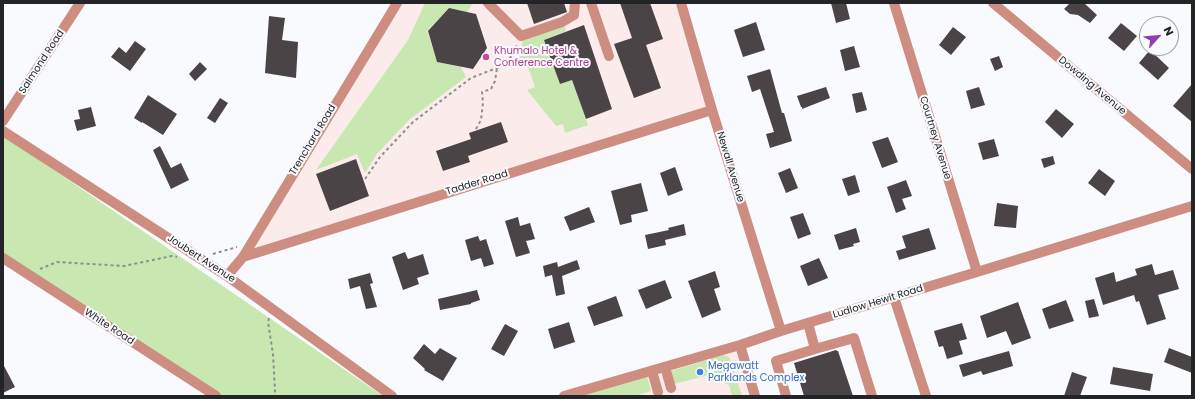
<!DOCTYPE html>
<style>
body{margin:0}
#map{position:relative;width:1195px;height:399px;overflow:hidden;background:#f8fafe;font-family:Poppins,sans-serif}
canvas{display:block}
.frame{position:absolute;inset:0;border:4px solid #232427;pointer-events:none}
.north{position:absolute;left:1139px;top:16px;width:40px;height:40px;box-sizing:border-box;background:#f8fafe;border:1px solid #a3a4a8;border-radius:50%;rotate:63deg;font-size:11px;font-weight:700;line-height:16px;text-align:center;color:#232427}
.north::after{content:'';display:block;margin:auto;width:14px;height:18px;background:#913dab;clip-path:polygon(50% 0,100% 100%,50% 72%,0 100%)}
</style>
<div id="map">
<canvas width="1195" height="399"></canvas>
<div class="frame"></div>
<div class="north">N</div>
</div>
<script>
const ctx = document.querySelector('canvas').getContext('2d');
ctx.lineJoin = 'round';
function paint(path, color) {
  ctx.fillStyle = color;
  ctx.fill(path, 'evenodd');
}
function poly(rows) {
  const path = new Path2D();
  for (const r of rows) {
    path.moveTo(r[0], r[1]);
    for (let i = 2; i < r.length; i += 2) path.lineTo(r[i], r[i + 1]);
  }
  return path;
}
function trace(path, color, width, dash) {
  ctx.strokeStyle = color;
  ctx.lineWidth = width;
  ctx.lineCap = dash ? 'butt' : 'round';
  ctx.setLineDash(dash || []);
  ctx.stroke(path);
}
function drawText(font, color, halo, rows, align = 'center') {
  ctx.font = font + ' Poppins,sans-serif';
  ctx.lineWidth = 4;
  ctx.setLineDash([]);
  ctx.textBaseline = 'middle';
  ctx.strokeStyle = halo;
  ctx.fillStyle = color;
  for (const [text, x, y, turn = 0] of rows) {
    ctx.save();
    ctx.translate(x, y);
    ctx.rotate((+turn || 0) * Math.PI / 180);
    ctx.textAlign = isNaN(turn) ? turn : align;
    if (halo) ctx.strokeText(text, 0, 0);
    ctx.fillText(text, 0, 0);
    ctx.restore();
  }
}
paint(poly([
 [399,3,679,3,709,108,250,252],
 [738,349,752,396,573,396]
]), '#fcebeb');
paint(poly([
 [425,3,473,3,467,12,449,8,427,31,437,62,461,67,466,77,410,119,377,154,365,173,357,154,316,170,408,40],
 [564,25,566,31,544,40,560,84,572,80,588,125,565,133,563,124,556,126,527,90,535,87,526,62,518,65,523,40],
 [3,135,383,396,221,396,3,254],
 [723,355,729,357,733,367,742,396,732,396,729,385,710,375,674,384,671,371],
 [647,377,651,391,635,396,581,396]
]), '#c9e7b0');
paint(poly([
 [527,3,564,3,567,12,534,24],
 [620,3,650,3,663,39,646,45,661,88,634,98,614,44,632,38],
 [831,3,846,3,850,19,836,23],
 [1070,3,1084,3,1097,15,1090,23,1078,15,1070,14,1064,9],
 [449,8,476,14,487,48,473,69,437,62,428,31],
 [269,16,285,18,282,40,298,42,296,78,265,73],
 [756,22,765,50,743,57,734,30],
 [1121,23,1137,36,1124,51,1108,38],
 [584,25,612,109,586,119,572,80,560,84,544,40],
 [953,27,966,37,951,55,939,45],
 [135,41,146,49,130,71,111,57,119,47,126,53],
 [854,46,860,67,845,71,840,50],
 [1150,50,1169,68,1158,80,1139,63],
 [999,56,1003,67,995,71,990,59],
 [200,62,207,69,195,81,189,74],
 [770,69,782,113,784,113,792,141,770,148,766,134,774,132,760,89,752,92,747,76],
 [1192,84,1192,122,1173,106],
 [826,87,830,98,802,109,802,107,801,107,797,96],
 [979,87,985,105,971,109,966,91],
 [862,92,867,110,856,113,852,94],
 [148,95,177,114,163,135,142,122,142,123,134,118],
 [220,98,228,103,215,123,207,118],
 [91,107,96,126,77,131,74,120,80,119,78,110],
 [1056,109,1074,124,1062,138,1045,122],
 [501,122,508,142,468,156,470,162,443,171,436,151,471,139,469,133],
 [888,137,898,162,882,168,872,142],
 [994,139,999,156,983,160,978,143],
 [160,146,171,168,181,163,189,180,171,189,153,150],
 [1053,156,1055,164,1044,168,1041,159],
 [356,159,369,196,330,211,316,174],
 [675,167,683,190,668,196,660,173],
 [790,168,798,188,786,193,778,173],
 [1099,169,1115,181,1105,196,1088,183],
 [855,175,860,192,848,196,842,179],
 [906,180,912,196,902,199,906,209,896,213,887,187],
 [641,183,648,211,631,215,632,222,620,225,611,191],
 [997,203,1018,206,1016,228,994,226],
 [589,207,595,222,570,231,564,217],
 [803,213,811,234,798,239,790,217],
 [518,217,520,226,530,223,535,239,526,241,530,253,516,257,505,221],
 [684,224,686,235,665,240,666,245,648,249,645,235,669,230,668,228],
 [856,228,860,242,853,244,854,246,839,250,834,235],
 [929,228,936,249,899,260,896,251,906,248,902,236],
 [478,236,480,241,486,239,494,264,484,267,481,258,471,261,465,240],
 [405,252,408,259,423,254,429,274,417,278,419,284,403,290,392,257],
 [819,258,828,278,808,286,800,266],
 [577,260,580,269,562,276,565,294,556,296,552,275,545,277,543,266,557,262,558,267],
 [1152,264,1155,275,1173,270,1179,289,1158,295,1166,319,1147,325,1139,301,1136,302,1134,295,1103,305,1095,278,1114,272,1116,282,1137,275,1135,269],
 [715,271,720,287,714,289,721,310,702,318,688,281],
 [370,273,373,283,370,284,377,307,366,309,360,286,350,289,348,279],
 [665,280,672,298,646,309,638,290],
 [477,290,480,300,471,303,471,304,440,310,438,299],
 [616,296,623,316,594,326,587,307],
 [1094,299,1099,316,1089,318,1085,301],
 [1066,300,1074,321,1049,329,1042,309],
 [1018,302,1031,338,1012,345,1006,331,987,338,980,316],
 [569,322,575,342,554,349,548,329],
 [962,323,967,339,959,341,963,354,947,359,943,346,939,347,934,331],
 [505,324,518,331,504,356,491,349],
 [424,344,435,354,440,348,457,358,443,381,424,370,425,369,413,358],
 [1169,348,1192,357,1192,373,1164,362],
 [836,350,837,351,838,351,853,396,804,396,794,363],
 [1009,351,1013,366,983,375,981,371,963,377,959,365],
 [3,364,15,387,3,393],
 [1113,367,1153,374,1150,391,1110,384],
 [1072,372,1087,377,1080,396,1064,396]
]), '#4b4446');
trace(poly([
 [476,129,481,120,483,103,482,92,491,89,495,81,497,68],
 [365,179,380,157,413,122,471,78,507,64,517,45],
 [213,254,237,247],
 [40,269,57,262,124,266,172,256,177,257],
 [269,318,268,322,273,354,275,391,274,396]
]), '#8c8e91', 2, [3, 3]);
trace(poly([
 [488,3,521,36,562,22,574,15,575,3],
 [591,3,609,56],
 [681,3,712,110,781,331],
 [894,3,977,272],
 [993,3,1192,169],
 [3,121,80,3],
 [3,131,227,276,392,396],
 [243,257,712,110],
 [3,258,216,396],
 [227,276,243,257,379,33,397,3],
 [894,297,926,396],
 [740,345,755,396],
 [815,349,854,338,872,396],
 [665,367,671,388],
 [652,371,658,392],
 [564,396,740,345,781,331,977,272,1192,206],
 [786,396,776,361,815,349,808,323]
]), '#ce8d81', 10);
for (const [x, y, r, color] of [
 [486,57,4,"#d1479c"],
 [700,372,4,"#3f7fe0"]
]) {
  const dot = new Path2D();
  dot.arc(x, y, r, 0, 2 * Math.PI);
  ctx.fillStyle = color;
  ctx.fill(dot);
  trace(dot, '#f8fafe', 1.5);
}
drawText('10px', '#b23c85', '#f8fafe', [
 ["Khumalo Hotel &",494,51],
 ["Conference Centre",494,63]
], 'left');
drawText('10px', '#232427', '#f8fafe', [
 ["Salmond Road",42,62,-57],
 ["Dowding Avenue",1092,86,40],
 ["Courtney Avenue",935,138,73],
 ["Trenchard Road",313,140,-59],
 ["Newall Avenue",730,167,73],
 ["Tadder Road",477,183,-17],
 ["Joubert Avenue",201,259,33],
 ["Ludlow Hewit Road",878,302,-17],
 ["White Road",109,327,33]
]);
drawText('10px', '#366cbe', '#f8fafe', [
 ["Megawatt",708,366],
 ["Parklands Complex",708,378]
], 'left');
</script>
